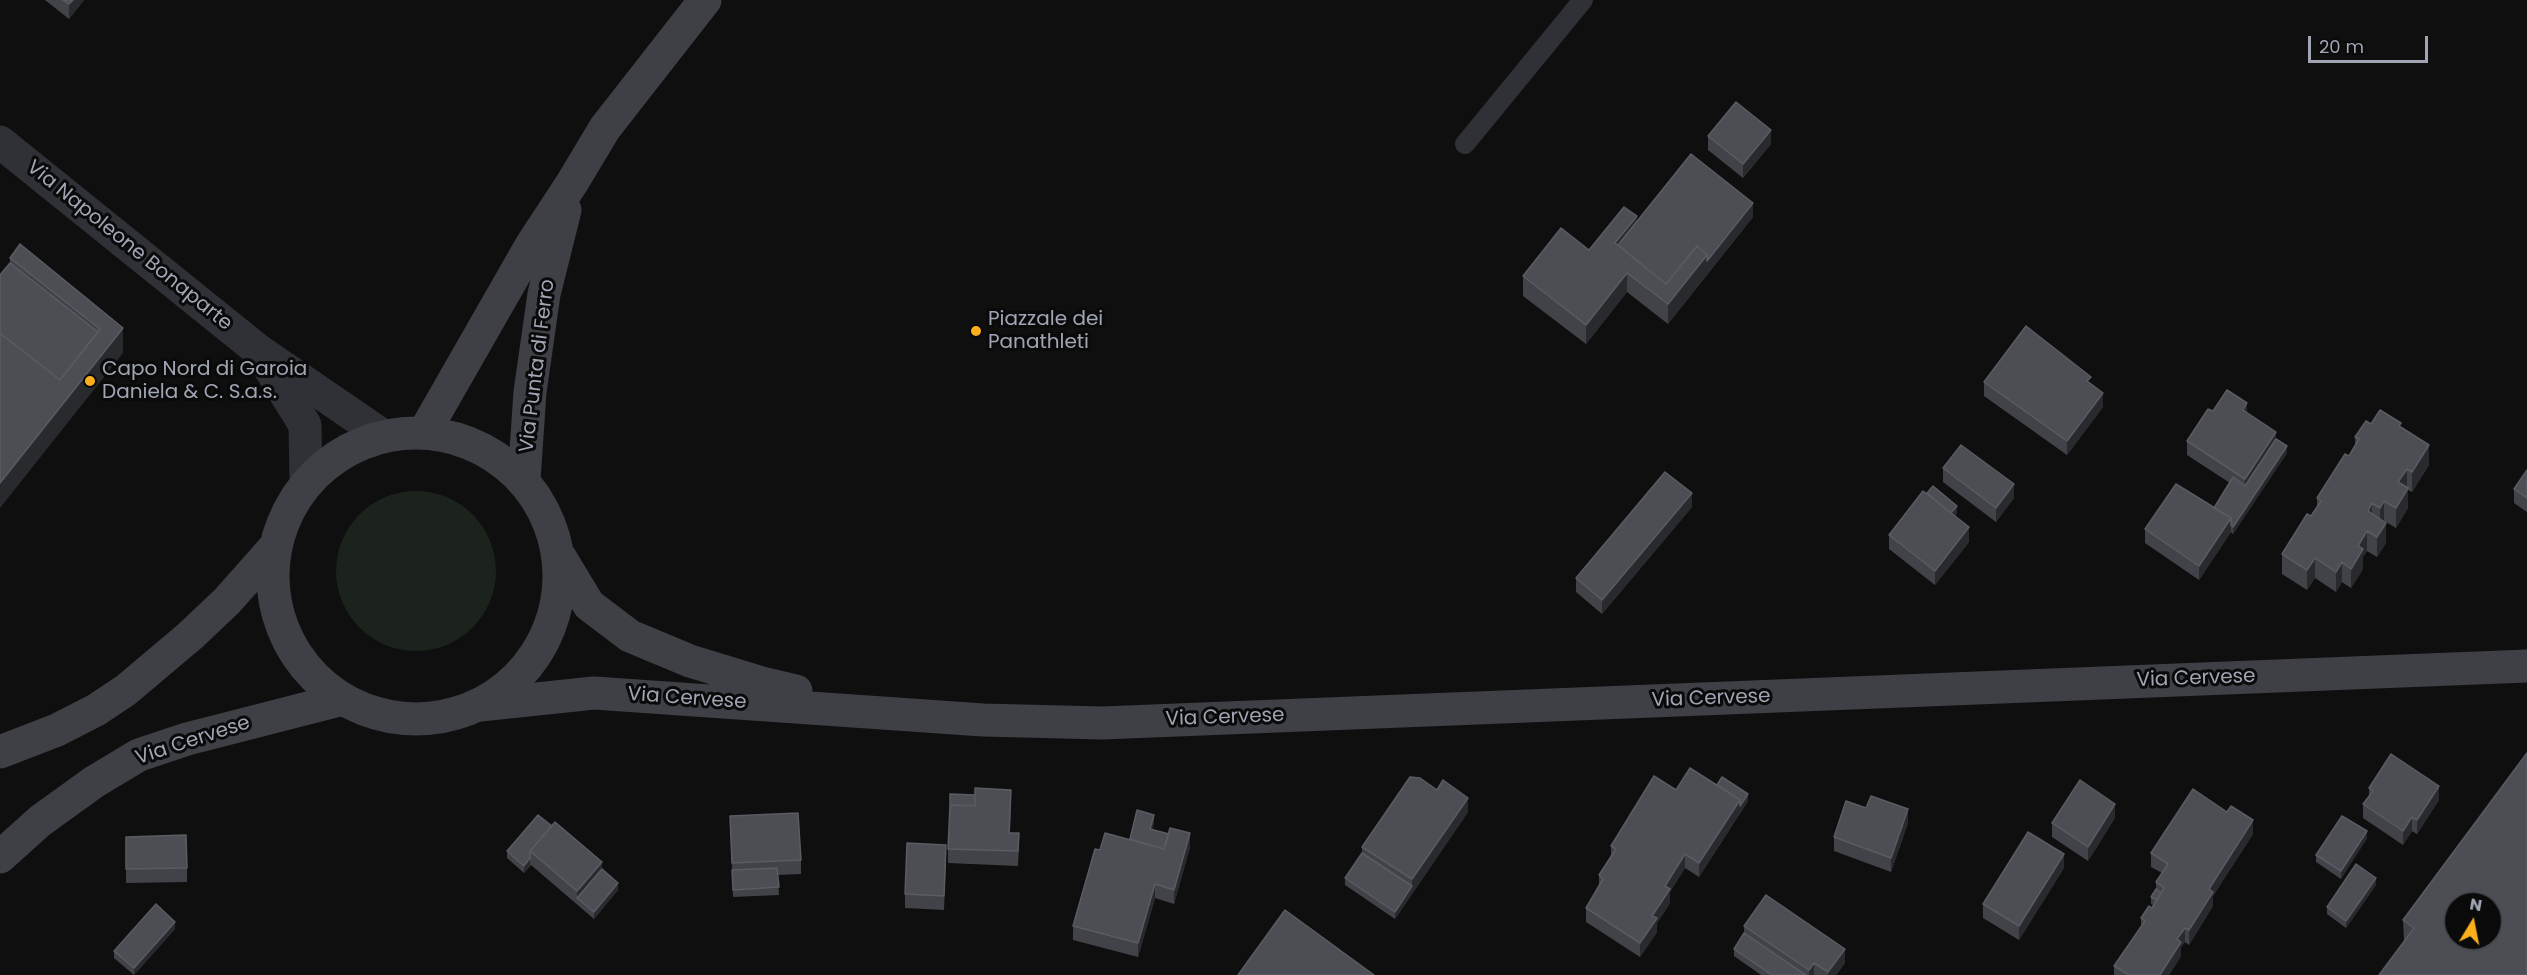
<!DOCTYPE html>
<style>
body{margin:0}
#map{position:relative;width:2527px;height:975px;overflow:hidden;background:#0f0f10;font-family:Poppins,sans-serif}
canvas{display:block}
.north{position:absolute;left:2443px;top:891px;width:60px;height:60px;box-sizing:border-box;background:#0a0a0b;border:2px solid #46484e;border-radius:50%;rotate:10deg;font-size:16px;font-weight:700;line-height:24px;text-align:center;color:#9fa5b2}
.north::after{content:'';display:block;margin:auto;width:21px;height:27px;background:#fcaf1b;clip-path:polygon(50% 0,100% 100%,50% 72%,0 100%)}
.scale{position:absolute;left:2308px;top:36px;width:120px;height:27px;box-sizing:border-box;border:3px solid #9fa5b2;border-top:0;padding-left:8px;font-size:18px;line-height:21px;white-space:nowrap;color:#9fa5b2;-webkit-text-stroke:4px #0a0a0b;paint-order:stroke}
</style>
<div id="map">
<canvas width="2527" height="975"></canvas>
<div class="north">N</div>
<div class="scale">20 m</div>
</div>
<script>
const ctx = document.querySelector('canvas').getContext('2d');
ctx.lineJoin = 'round';
function paint(path, color) {
  ctx.fillStyle = color;
  ctx.fill(path, 'evenodd');
}
function poly(rows) {
  const path = new Path2D();
  for (const r of rows) {
    if (r.length === 3) {
      path.moveTo(r[0] + r[2], r[1]);
      path.arc(r[0], r[1], r[2], 0, 2 * Math.PI);
      continue;
    }
    path.moveTo(r[0], r[1]);
    for (let i = 2; i < r.length; i += 2) path.lineTo(r[i], r[i + 1]);
  }
  return path;
}
function trace(path, color, width, dash) {
  ctx.strokeStyle = color;
  ctx.lineWidth = width;
  ctx.lineCap = dash ? 'butt' : 'round';
  ctx.setLineDash(dash || []);
  ctx.stroke(path);
}
function drawText(font, color, halo, rows, align = 'center') {
  ctx.font = font + ' Poppins,sans-serif';
  ctx.lineWidth = 6;
  ctx.setLineDash([]);
  ctx.textBaseline = 'middle';
  ctx.strokeStyle = halo;
  ctx.fillStyle = color;
  for (const [text, x, y, turn = 0] of rows) {
    ctx.save();
    ctx.translate(x, y);
    ctx.rotate((+turn || 0) * Math.PI / 180);
    ctx.textAlign = isNaN(turn) ? turn : align;
    if (halo) ctx.strokeText(text, 0, 0);
    ctx.fillText(text, 0, 0);
    ctx.restore();
  }
}
paint(poly([
 [416,571,80]
]), '#1b231c');
trace(poly([
 [1465,144,1583,0]
]), '#303136', 20);
trace(poly([
 [0,142,258,350,382,435],
 [266,362,305,425,306,482]
]), '#303136', 33);
trace(poly([
 [425,431,532,244,572,183,605,128,705,0],
 [416,576,143],
 [524,480,530,392,544,294,565,210],
 [560,557,589,605,630,636,690,661,762,683,796,691],
 [480,705,594,693,983,720,1102,723,2527,666],
 [0,752,57,730,96,710,126,690,190,636,227,601,274,548],
 [0,857,40,821,94,782,139,755,187,739,343,699]
]), '#3e4046', 33);
paint(poly([
 [45,0,84,0,69,19],
 [1708,136,1771,144,1743,178,1708,150],
 [1753,217,1668,324,1627,292,1586,344,1523,296,1523,276,1589,250,1637,222],
 [20,244,123,353,10,263,10,258],
 [1984,382,2091,384,2103,407,2067,455,1984,396],
 [2213,411,2247,413,2276,439,2287,453,2233,534,2231,532,2199,580,2145,543,2145,529,2214,508,2230,483,2187,455,2187,441],
 [2371,424,2401,427,2429,465,2412,492,2408,490,2408,508,2396,528,2384,521,2386,543,2377,557,2367,551,2363,557,2363,569,2351,588,2342,582,2336,592,2315,578,2307,590,2282,574,2282,554,2317,507,2317,498,2349,456,2355,445,2355,437],
 [1943,468,2014,498,1996,522,1943,482],
 [2527,470,2527,512,2514,503,2514,489],
 [1692,507,1602,614,1576,592,1576,578],
 [1957,513,1955,516,1969,542,1935,585,1889,549,1889,535],
 [1717,785,1748,801,1699,877,1685,868,1670,892,1670,903,1657,923,1657,932,1640,957,1586,922,1586,908,1599,887,1599,875,1611,857,1611,846,1676,790],
 [2369,788,2439,800,2417,834,2412,831,2403,845,2363,818,2363,804,2369,796],
 [1011,804,1010,833,1019,847,1018,866,948,863,948,849],
 [1866,808,1908,823,1891,872,1834,851,1834,837],
 [1468,812,1395,919,1345,885,1345,878,1362,853,1362,847],
 [538,815,602,869,618,890,594,919,531,865,524,873,507,858,507,851],
 [730,816,801,860,801,874,778,875,779,895,733,897],
 [2115,818,2088,861,2052,837,2052,823],
 [1154,823,1152,830,1190,847,1174,904,1155,898,1138,957,1073,940,1073,926,1100,850,1130,839],
 [2253,834,2213,896,2213,906,2189,945,2185,942,2181,947,2181,956,2169,975,2114,975,2114,966,2141,927,2141,918,2153,905,2151,904,2151,897,2156,889,2156,882,2162,873,2151,867,2151,853],
 [126,837,187,868,187,882,126,883],
 [2367,838,2341,879,2316,862,2316,855],
 [946,859,944,910,905,908,905,894],
 [2064,868,2019,940,1983,918,1983,904],
 [2376,885,2346,928,2327,914,2327,907],
 [2403,920,2527,975,2404,941],
 [1744,926,1845,963,1836,975,1761,975,1734,956,1734,949,1744,933],
 [175,929,134,975,114,958,114,951]
]), '#424349');
paint(poly([
 [73,0,84,0,69,19,69,4],
 [1771,130,1771,144,1743,178,1743,164],
 [1753,203,1753,217,1668,324,1668,304,1707,255],
 [1637,216,1637,236,1622,254,1615,243],
 [1627,273,1627,292,1586,344,1586,325],
 [123,328,123,353,0,508,0,483],
 [2103,393,2103,407,2067,455,2067,441],
 [2247,403,2247,417,2243,410],
 [2276,432,2276,446,2245,493,2245,479],
 [2429,445,2429,465,2412,492,2412,472],
 [2287,446,2287,453,2233,534,2233,527],
 [2407,469,2407,489,2398,482],
 [2014,484,2014,498,1996,522,1996,508],
 [2408,488,2408,508,2396,528,2396,508],
 [1692,493,1692,507,1602,614,1602,600],
 [2384,501,2384,521,2380,528,2380,508],
 [2372,503,2372,523,2368,511],
 [1957,506,1957,513,1948,524,1948,517],
 [2231,518,2231,532,2199,580,2199,566],
 [2386,523,2386,543,2377,557,2377,537],
 [1969,527,1969,542,1935,585,1935,571],
 [2367,531,2367,551,2363,557,2363,569,2351,588,2351,569,2358,546],
 [2315,558,2315,578,2307,590,2307,570],
 [2342,562,2342,582,2336,592,2336,572],
 [2439,786,2439,800,2417,834,2417,820],
 [1748,794,1748,801,1699,877,1699,863,1740,800],
 [1468,798,1468,812,1395,919,1395,912,1412,886,1412,879],
 [2115,804,2115,818,2088,861,2088,847],
 [1908,809,1908,823,1891,872,1891,858],
 [1154,815,1154,823,1150,836,1150,829],
 [2412,817,2412,831,2403,845,2403,831],
 [2253,820,2253,834,2213,896,2213,906,2189,945,2189,930,2209,889],
 [2367,831,2367,838,2341,879,2341,871],
 [1190,833,1190,847,1174,904,1174,890],
 [1685,854,1685,868,1670,892,1670,903,1657,923,1657,932,1640,957,1640,943,1665,886],
 [2064,854,2064,868,2019,940,2019,926],
 [530,858,530,865,524,873,524,866],
 [602,862,602,876,577,898,577,891],
 [2376,878,2376,885,2346,928,2346,921],
 [618,883,618,890,594,919,594,912],
 [1155,884,1155,898,1138,957,1138,943],
 [175,922,175,929,134,975,134,968],
 [2185,928,2185,942,2181,947,2181,956,2169,975,2160,975,2177,939],
 [1845,949,1845,963,1836,975,1828,975,1828,972],
 [1814,963,1814,975,1809,975,1809,970]
]), '#292a2d');
const building = poly([
 [63,0,73,0,69,4,63,0],
 [1736,102,1771,130,1743,164,1708,136,1736,102],
 [1691,154,1753,203,1707,261,1707,255,1697,246,1666,284,1618,245,1691,154],
 [1624,207,1637,216,1615,243,1666,284,1697,246,1707,255,1668,304,1627,273,1586,325,1523,276,1561,228,1589,250,1624,207],
 [20,244,123,328,0,483,0,333,60,380,100,329,10,258,20,244],
 [10,263,98,332,60,380,0,333,0,275,10,263],
 [2026,326,2091,377,2087,381,2103,393,2067,441,1984,382,2026,326],
 [2227,390,2247,403,2243,410,2276,432,2245,479,2187,441,2208,409,2213,411,2227,390],
 [2380,410,2401,423,2399,426,2429,445,2412,472,2407,469,2398,482,2408,488,2396,508,2384,501,2380,508,2372,503,2368,511,2386,523,2377,537,2367,531,2358,546,2363,549,2351,569,2342,562,2336,572,2315,558,2307,570,2282,554,2307,514,2311,516,2321,501,2317,498,2345,454,2349,456,2359,439,2355,437,2366,421,2371,424,2380,410],
 [2276,439,2287,446,2233,527,2231,525,2231,518,2214,508,2233,477,2245,486,2276,439],
 [1961,445,2014,484,1996,508,1943,468,1961,445],
 [2527,470,2527,498,2514,489,2527,470],
 [1665,472,1692,493,1602,600,1576,578,1665,472],
 [2176,484,2231,518,2199,566,2145,529,2176,484],
 [1933,486,1957,506,1951,513,1927,493,1933,486],
 [1923,491,1969,527,1935,571,1889,535,1923,491],
 [2527,753,2527,975,2379,975,2414,928,2403,920,2527,753],
 [2455,903,2491,903,2491,939,2455,939,2455,903],
 [2391,754,2439,786,2417,820,2412,817,2403,831,2363,804,2373,791,2369,788,2391,754],
 [1690,768,1740,800,1699,863,1685,854,1665,886,1670,889,1652,916,1657,918,1640,943,1586,908,1603,879,1599,875,1616,849,1611,846,1654,776,1676,790,1690,768],
 [1410,777,1420,778,1437,790,1443,780,1468,798,1412,879,1362,847,1410,777],
 [1722,777,1748,794,1740,806,1740,800,1717,785,1722,777],
 [2080,780,2115,804,2088,847,2052,823,2080,780],
 [975,788,1011,790,1009,833,1019,833,1018,851,948,849,950,805,975,806,975,788],
 [2193,789,2227,812,2231,806,2253,820,2209,889,2213,892,2189,930,2185,928,2177,939,2181,942,2160,975,2129,975,2114,966,2145,921,2141,918,2149,906,2152,908,2164,888,2156,882,2168,864,2151,853,2193,789],
 [950,794,975,795,975,806,950,805,950,794],
 [1871,796,1908,809,1891,858,1834,837,1846,801,1866,808,1871,796],
 [1137,810,1154,815,1150,829,1169,834,1164,849,1130,839,1137,810],
 [798,813,801,860,732,863,730,816,798,813],
 [538,815,552,826,530,851,530,858,524,866,507,851,538,815],
 [2342,816,2367,831,2341,871,2316,855,2342,816],
 [555,822,602,862,577,891,530,851,555,822],
 [1170,828,1190,833,1174,890,1155,884,1138,943,1073,926,1095,849,1100,850,1105,833,1164,849,1170,828],
 [2028,832,2064,854,2019,926,1983,904,2028,832],
 [186,835,187,868,126,869,126,837,186,835],
 [907,843,946,845,944,896,905,894,907,843],
 [1362,853,1412,886,1395,912,1345,878,1362,853],
 [2356,864,2376,878,2346,921,2327,907,2356,864],
 [777,868,779,887,733,890,732,870,777,868],
 [602,869,618,883,594,912,577,898,602,869],
 [2156,889,2161,893,2157,900,2151,897,2156,889],
 [1766,895,1845,949,1828,972,1814,963,1809,970,1744,926,1766,895],
 [156,904,175,922,134,968,114,951,156,904],
 [1285,910,1374,975,1238,975,1285,910],
 [1744,933,1806,975,1772,975,1734,949,1744,933]
]);
paint(building, '#4c4e54');
trace(building, '#595c63', 1.5);
for (const [x, y, r, color] of [
 [976,331,6,"#fcaf1b"],
 [90,381,6,"#fcaf1b"]
]) {
  const dot = new Path2D();
  dot.arc(x, y, r, 0, 2 * Math.PI);
  ctx.fillStyle = color;
  ctx.fill(dot);
  trace(dot, '#0a0a0b', 2);
}
drawText('20px', '#9fa5b2', '#0a0a0b', [
 ["Via Napoleone Bonaparte",129,246,39],
 ["Via Punta di Ferro",538,366,-83],
 ["Via Cervese",2196,679,-2],
 ["Via Cervese",687,699,4],
 ["Via Cervese",1711,699,-2],
 ["Via Cervese",1225,718,-2],
 ["Via Cervese",193,741,-18]
]);
drawText('20px', '#9fa5b2', '#0a0a0b', [
 ["Piazzale dei",988,320],
 ["Panathleti",988,343],
 ["Capo Nord di Garoia",102,370],
 ["Daniela & C. S.a.s.",102,393]
], 'left');
</script>
